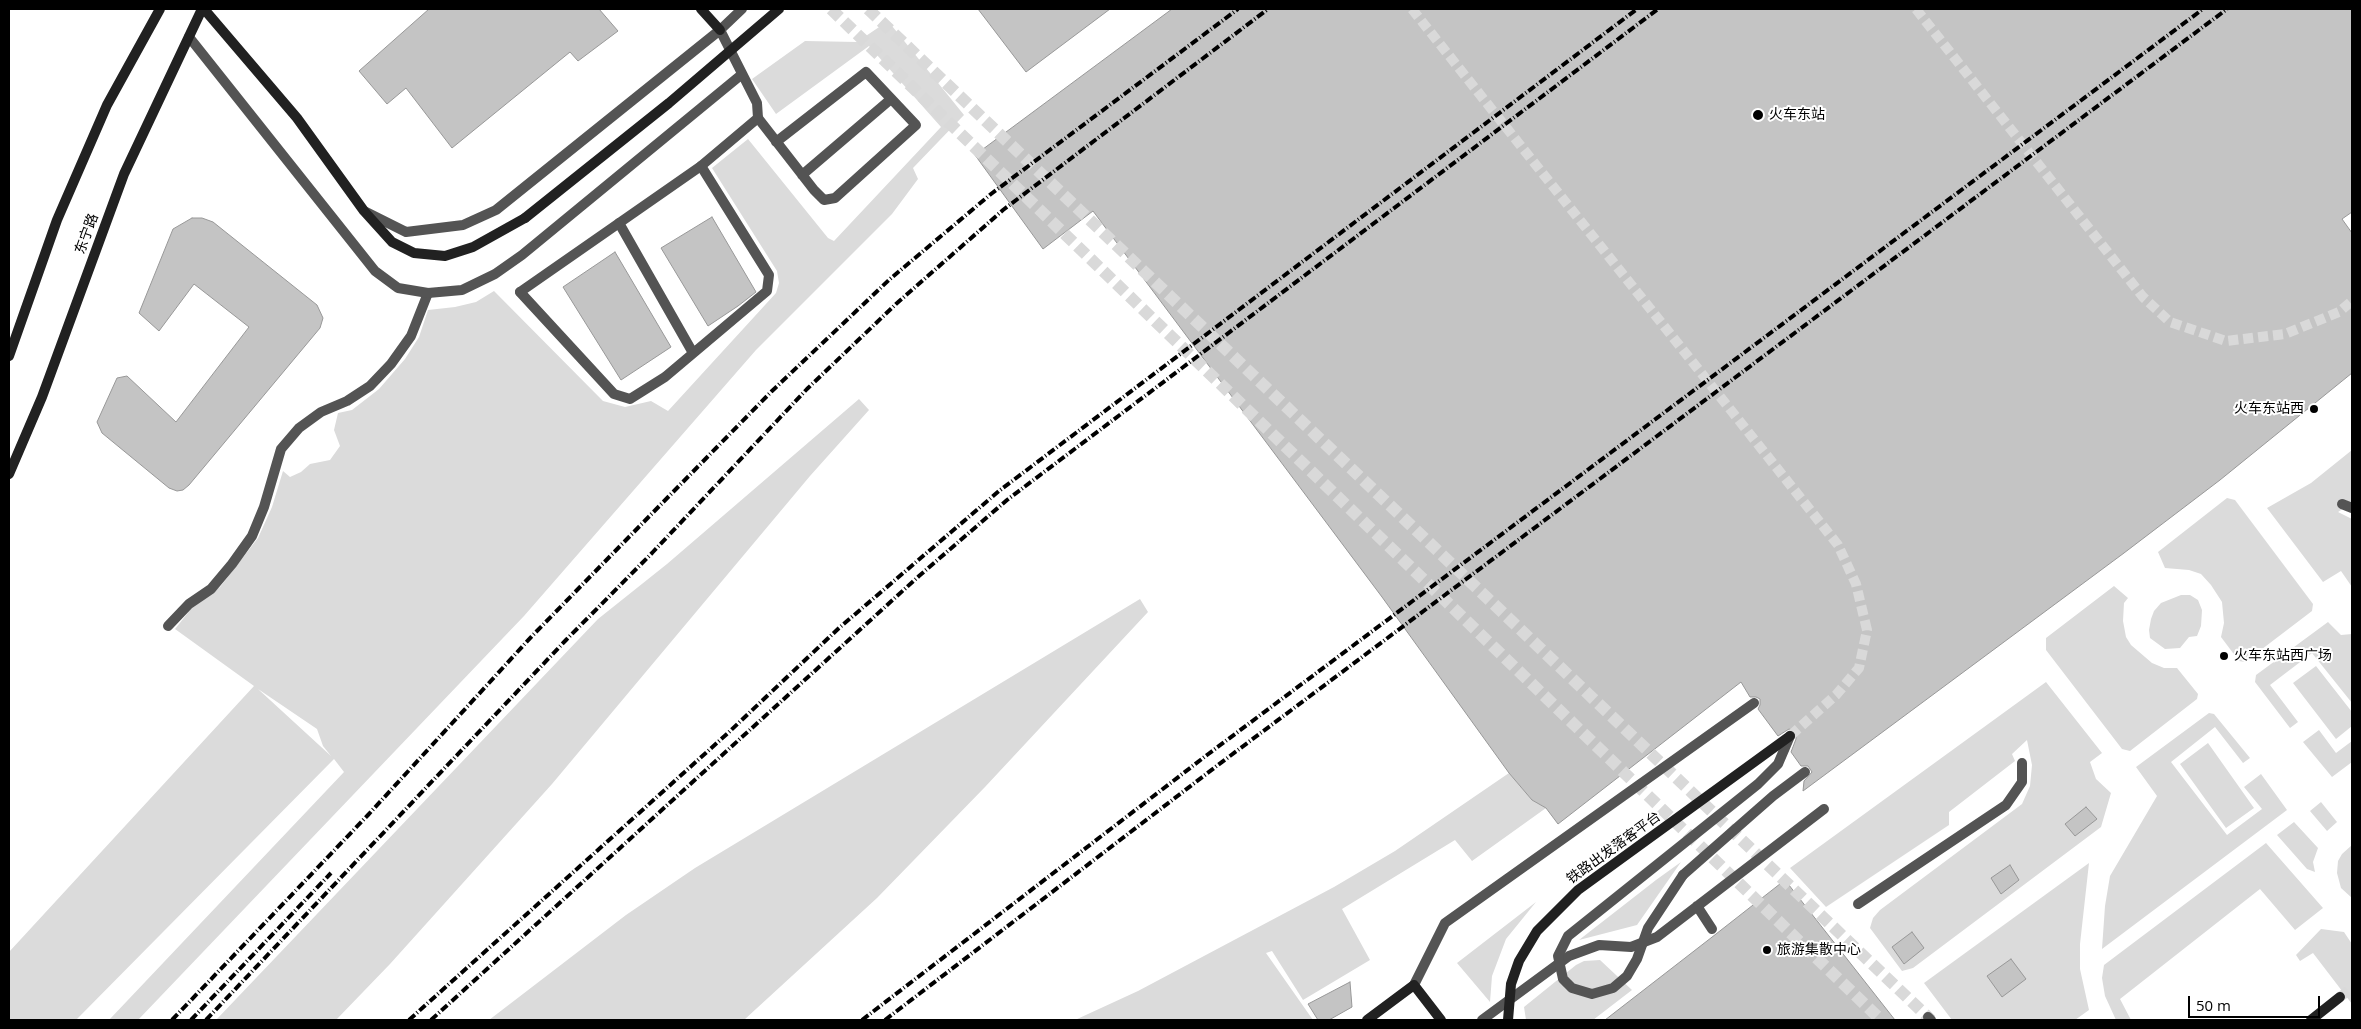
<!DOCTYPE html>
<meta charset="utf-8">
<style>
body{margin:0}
#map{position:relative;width:2361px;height:1029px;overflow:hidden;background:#fff;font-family:"Open Sans",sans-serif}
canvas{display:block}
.frame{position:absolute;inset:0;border:10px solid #000;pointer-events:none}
.scale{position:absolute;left:2188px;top:996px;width:132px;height:22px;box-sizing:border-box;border:2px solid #000;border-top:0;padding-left:6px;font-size:15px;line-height:18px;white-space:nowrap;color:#000;-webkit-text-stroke:4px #fff;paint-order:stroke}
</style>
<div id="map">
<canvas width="2361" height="1029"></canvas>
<div class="frame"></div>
<div class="scale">50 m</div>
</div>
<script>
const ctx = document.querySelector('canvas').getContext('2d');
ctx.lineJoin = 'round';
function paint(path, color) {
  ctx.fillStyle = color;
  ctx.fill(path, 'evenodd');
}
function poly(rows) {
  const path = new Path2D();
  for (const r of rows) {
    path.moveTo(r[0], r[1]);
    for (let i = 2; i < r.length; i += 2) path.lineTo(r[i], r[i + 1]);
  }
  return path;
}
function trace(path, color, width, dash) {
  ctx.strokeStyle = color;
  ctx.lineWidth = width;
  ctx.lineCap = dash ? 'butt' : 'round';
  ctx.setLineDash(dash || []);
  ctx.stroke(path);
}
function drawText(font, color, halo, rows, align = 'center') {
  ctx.font = font + ' "Open Sans","Noto Sans SC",sans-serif';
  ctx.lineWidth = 4;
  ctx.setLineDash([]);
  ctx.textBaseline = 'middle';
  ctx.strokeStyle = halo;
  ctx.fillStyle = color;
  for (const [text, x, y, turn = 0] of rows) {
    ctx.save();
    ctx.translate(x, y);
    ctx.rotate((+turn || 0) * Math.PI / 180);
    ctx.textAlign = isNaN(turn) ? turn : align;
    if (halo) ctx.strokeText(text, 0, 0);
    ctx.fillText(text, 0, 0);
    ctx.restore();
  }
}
paint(poly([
 [888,21,964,115,913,168,918,179,892,214,756,350,524,616,138,1020,109,1020,344,772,334,759,76,1020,9,1020,9,952,254,686,175,629,191,609,220,587,258,538,272,507,283,471,290,477,301,472,310,464,330,460,340,446,334,430,338,413,352,410,379,389,405,359,419,337,428,310,455,307,476,302,494,291,603,401,625,407,651,401,668,411,776,293,779,283,777,271,712,168,748,139,828,238,834,241,941,127,869,46,776,114,752,79,805,41,857,42],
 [258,689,317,729,323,746,331,756],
 [859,399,869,410,810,476,552,784,390,964,336,1020,216,1020,598,619,667,564],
 [2352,450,2352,503,2338,512,2352,519,2352,587,2341,571,2323,582,2267,508,2311,483],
 [2227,498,2235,500,2313,604,2312,611,2245,662,2239,661,2221,637,2224,623,2222,602,2211,585,2201,574,2189,570,2165,568,2158,552],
 [2114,586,2128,598,2124,603,2123,621,2126,637,2131,645,2152,663,2164,668,2177,668,2198,694,2197,699,2130,751,2122,749,2046,650,2046,638],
 [2181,595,2190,595,2198,600,2202,610,2201,626,2197,636,2189,637,2180,648,2165,649,2150,638,2149,630,2151,619,2154,611,2161,603],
 [1140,599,1148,612,985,787,877,898,744,1020,489,1020,626,915,695,868],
 [2328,622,2341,635,2352,634,2352,703,2312,653,2270,685,2298,722,2290,728,2255,682,2256,675],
 [2316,666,2352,712,2352,726,2336,739,2293,683],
 [2046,682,2102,753,2090,762,2096,779,2111,793,2101,827,1913,968,1902,971,1870,928,1873,918,1880,910,2022,804,2030,786,2032,765,2027,740,2012,754,2015,761,1949,812,1949,825,1826,907,1790,868],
 [2209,713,2214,714,2250,758,2243,763,2215,727,2171,762,2227,835,2262,809,2244,787,2261,774,2287,810,2102,949,2105,906,2110,876,2157,796,2136,767],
 [2319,730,2336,753,2352,741,2352,762,2332,777,2303,742],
 [2208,743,2254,808,2226,828,2180,764],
 [1509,773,1532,800,1546,808,1472,861,1455,840,1342,909,1370,960,1303,1000,1272,951,1266,953,1313,1020,1075,1020,1138,991,1334,887,1395,851],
 [2321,802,2337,822,2327,831,2310,811],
 [2294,822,2318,848,2313,862,2315,872,2307,869,2277,835],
 [2266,843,2323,908,2295,930,2260,889,2120,999,2131,1020,2116,1020,2105,996,2102,978,2104,965],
 [2352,845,2352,898,2341,888,2337,873,2338,861,2342,854],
 [1681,862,1637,925,1579,940,1656,880],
 [2089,863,2080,944,2080,969,2089,1010,2075,1020,1952,1020,1924,983],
 [1536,902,1506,939,1492,976,1490,1002,1457,963],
 [2321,929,2344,932,2352,944,2352,1004,2313,953,2300,961,2296,955],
 [1600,960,1632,990,1593,1020,1526,1020,1524,1007,1576,965,1584,961]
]), '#dbdbdb');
const building = poly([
 [429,9,599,9,618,31,578,61,570,52,452,148,406,88,387,104,359,71,429,9],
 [978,9,1110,9,1026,72,978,9],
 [1172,9,2352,9,2352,212,2342,219,2352,233,2352,373,2220,480,2124,553,1803,791,1804,781,1812,772,1808,766,1801,766,1791,752,1796,739,1796,732,1789,729,1778,736,1758,709,1760,705,1760,699,1756,697,1750,697,1741,682,1558,824,1546,808,1532,800,1509,773,1382,597,1093,211,1043,249,975,155,1172,9],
 [712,217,756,292,738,306,708,326,661,248,712,217],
 [192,218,202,218,213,222,317,305,323,318,320,328,189,485,183,490,177,491,169,488,102,433,97,422,117,378,127,376,176,422,249,327,194,284,159,331,139,313,173,229,192,218],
 [615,252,671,347,621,380,563,287,615,252],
 [2086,807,2097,819,2075,836,2065,824,2086,807],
 [2010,865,2019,880,2001,894,1991,878,2010,865],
 [1785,880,1895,1020,1605,1020,1716,934,1785,880],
 [1912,932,1924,948,1904,964,1892,947,1912,932],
 [2011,959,2026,979,2002,997,1987,976,2011,959],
 [1350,982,1352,1007,1329,1020,1318,1020,1308,1004,1350,982]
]);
paint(building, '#c4c4c4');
trace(building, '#989898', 1);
trace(poly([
 [1412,9,1838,545,1856,584,1867,630,1859,668,1836,695,1790,736],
 [1916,9,2143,297,2170,322,2226,341,2285,334,2339,312,2352,301],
 [2340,997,2352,988]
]), '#d9d9d9', 10, [10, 5]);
trace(poly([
 [831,9,1881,1020],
 [868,9,1931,1020]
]), '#d9d9d9', 12, [12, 6]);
trace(poly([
 [758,118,814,190,824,200,835,198,916,125,866,72,776,142],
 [802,175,891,99],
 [619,223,693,353],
 [520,292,614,394,630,399,665,377,767,291,769,275,701,166],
 [2342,504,2352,508],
 [168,626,189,604,211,589,232,564,252,536,264,507,281,449,299,428,321,412,347,401,370,386,391,364,411,336,428,293],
 [1683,875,1773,796,1805,772],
 [1858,904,2006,805,2022,782,2022,763],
 [1697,906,1712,929],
 [1414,985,1445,923,1754,703],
 [1928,1017,1931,1020],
 [1482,1020,1569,956,1599,945,1631,947,1657,937,1824,809]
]), '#545454', 10);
trace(poly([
 [189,37,375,271,398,288,428,293,462,290,495,274,522,255,741,75],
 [366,212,406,232,463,225,496,210,720,30,742,9],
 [520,292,701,166,758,118,757,103,720,30]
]), '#545454', 10);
trace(poly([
 [204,9,297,118,364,211,392,242,414,253,445,256,473,247,525,218],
 [701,9,720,30],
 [9,356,57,220,107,105,160,9],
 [9,474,42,397,124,174,202,9],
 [1367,1020,1414,985,1441,1020],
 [2311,1020,2340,997]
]), '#212121', 10);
trace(poly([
 [172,1020,368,815,532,636,772,391,890,279,991,194,1238,9],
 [191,1020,331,873],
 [206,1020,566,640,652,553,807,389,896,304,1003,210,1268,9],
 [409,1020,728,733,839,628,999,491,1637,9],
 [431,1020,919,576,1007,500,1658,9],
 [862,1020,1207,755,2203,9],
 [885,1020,1218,765,2227,9]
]), '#000', 4, [8, 2.5, 1, 2.5]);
trace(poly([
 [1683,875,1648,928,1637,959,1627,976,1613,988,1592,994,1572,988,1563,979,1558,956,1568,936,1758,784,1778,764,1790,736]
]), '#545454', 10);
trace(poly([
 [525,218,669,103,779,9],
 [1508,1020,1511,984,1519,961,1537,931,1578,890,1790,736]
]), '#212121', 10);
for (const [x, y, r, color] of [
 [1758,115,6,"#000"],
 [2314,409,5,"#000"],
 [2224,656,5,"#000"],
 [1767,950,5,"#000"]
]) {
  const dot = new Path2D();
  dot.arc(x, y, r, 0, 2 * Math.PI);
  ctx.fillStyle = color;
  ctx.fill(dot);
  trace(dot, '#fff', 2);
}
drawText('14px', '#000', '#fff', [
 ["火车东站",1769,115],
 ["火车东站西",2304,409,"right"],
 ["火车东站西广场",2234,656],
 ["旅游集散中心",1777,950]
], 'left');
drawText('14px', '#000', '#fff', [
 ["东宁路",87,234,-70],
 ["铁路出发落客平台",1614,848,-36]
]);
</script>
